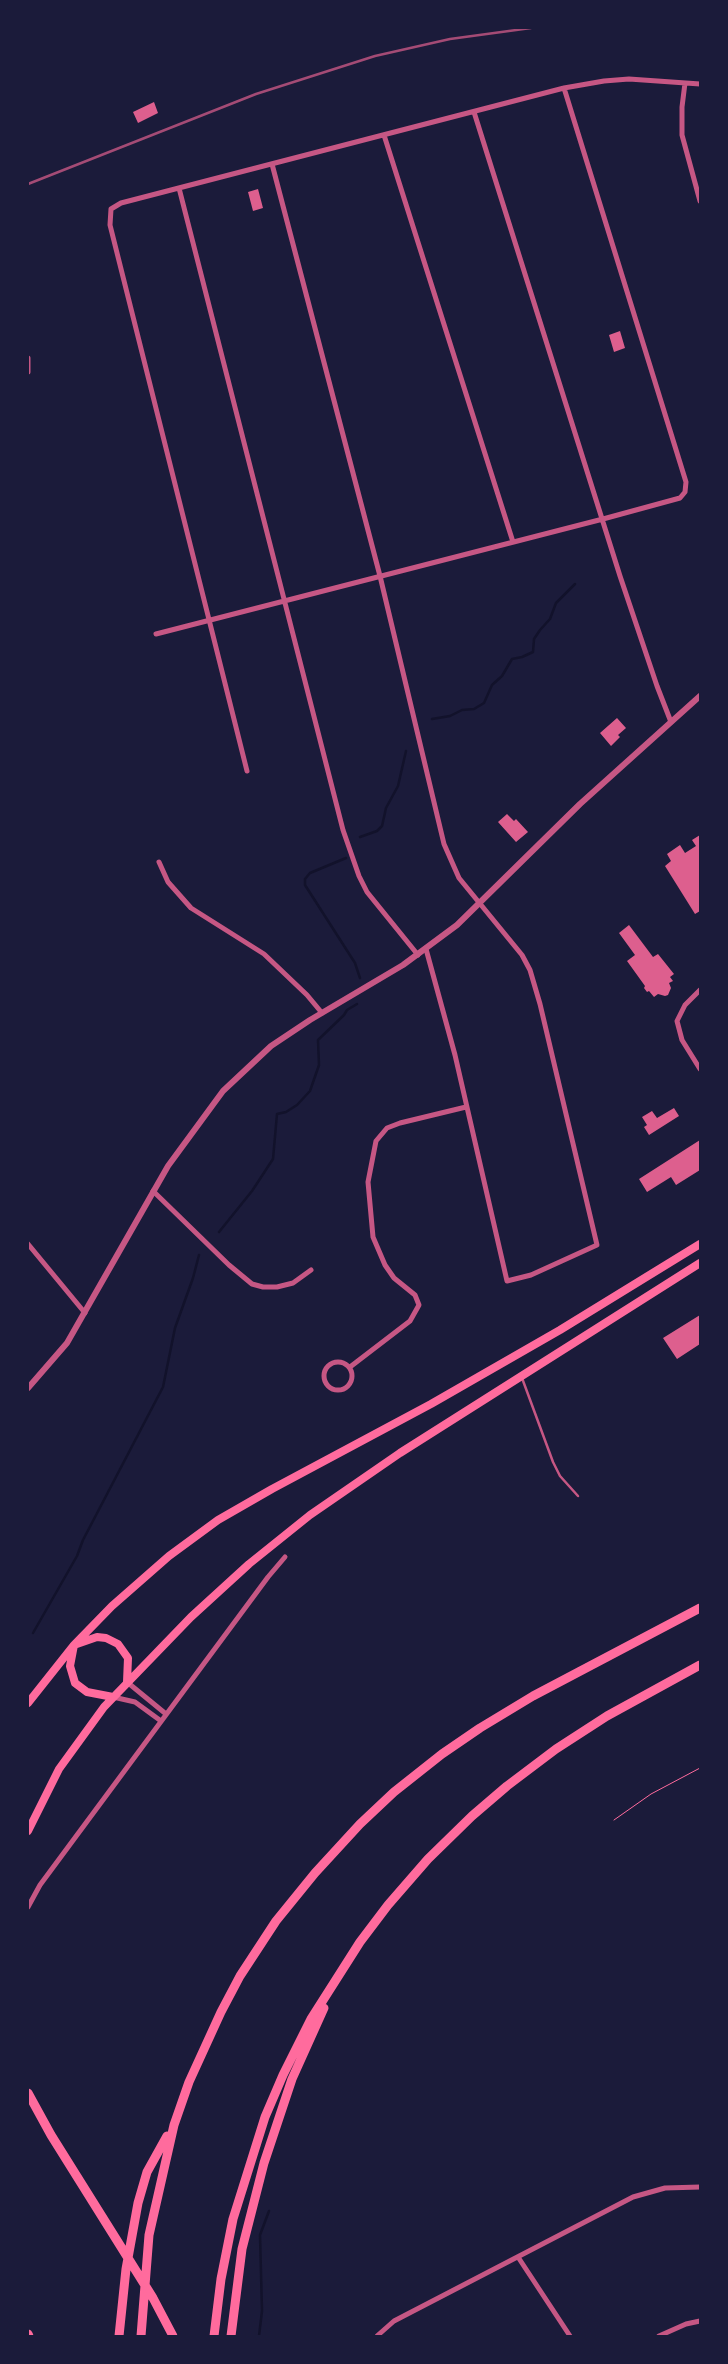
<!DOCTYPE html>
<style>
body{margin:0}
#map{position:relative;width:728px;height:2364px;overflow:hidden;background:#1b1b3a;font-family:Helvetica,sans-serif}
canvas{display:block}
.frame{position:absolute;inset:0;border:29px solid #1b1b3a;pointer-events:none}
</style>
<div id="map">
<canvas width="728" height="2364"></canvas>
<div class="frame"></div>
</div>
<script>
const ctx = document.querySelector('canvas').getContext('2d');
ctx.lineJoin = 'round';
function poly(rows) {
  const path = new Path2D();
  for (const r of rows) {
    if (r.length === 3) {
      path.moveTo(r[0] + r[2], r[1]);
      path.arc(r[0], r[1], r[2], 0, 2 * Math.PI);
      continue;
    }
    path.moveTo(r[0], r[1]);
    for (let i = 2; i < r.length; i += 2) path.lineTo(r[i], r[i + 1]);
  }
  return path;
}
function trace(path, color, width, dash) {
  ctx.strokeStyle = color;
  ctx.lineWidth = width;
  ctx.lineCap = dash ? 'butt' : 'round';
  ctx.setLineDash(dash || []);
  ctx.stroke(path);
}
function paint(path, color) {
  ctx.fillStyle = color;
  ctx.fill(path, 'evenodd');
}
trace(poly([
 [432,719,450,716,462,710,474,709,484,703,492,685,502,676,512,659,522,657,533,652,534,639,540,630,550,619,556,603,575,584],
 [360,837,377,831,382,826,386,808,398,786,406,751],
 [346,858,310,873,305,879,305,885,355,963,360,978],
 [219,1232,252,1191,273,1159,277,1114,286,1112,297,1105,310,1091,319,1065,318,1040,344,1015,347,1010,357,1004],
 [33,1633,77,1556,83,1540,163,1387,175,1328,193,1278,199,1255],
 [259,2336,262,2311,260,2235,269,2211]
]), '#12122b', 2.5);
paint(poly([
 [154,102,158,113,138,123,133,112],
 [258,189,263,208,253,211,248,192],
 [620,331,625,348,614,352,609,335],
 [617,718,626,728,618,735,620,737,611,746,600,733],
 [507,814,514,821,516,819,528,832,516,842,498,822],
 [700,835,700,911,695,914,665,866,671,861,667,854,680,845,685,853,696,846,692,840],
 [629,925,653,957,658,954,674,974,670,977,673,981,669,983,671,988,668,995,665,996,658,994,654,997,649,991,647,992,644,988,645,986,627,961,635,955,619,933],
 [674,1108,679,1116,649,1135,644,1127,647,1125,642,1117,652,1111,657,1118],
 [700,1140,700,1170,676,1185,671,1177,647,1192,639,1179],
 [700,1315,700,1344,677,1359,663,1338]
]), '#dd5f8e');
trace(poly([
 [614,1820,651,1794,700,1768]
]), '#ff6b9d', 1);
trace(poly([
 [522,1378,553,1462,560,1476,578,1496]
]), '#c65784', 2.5);
trace(poly([
 [685,83,682,107,682,135,700,201],
 [474,112,620,576,657,686,671,722],
 [384,135,513,542],
 [272,164,380,576,444,844,459,878,522,955,530,970,540,1004,597,1245,531,1275,507,1281,455,1055,426,949],
 [179,188,343,830,359,876,367,892,418,955],
 [28,358,28,372],
 [156,634,603,519,680,498,685,492,686,482,564,88],
 [247,771,110,225,111,209,121,203,564,88,604,81,629,79,700,84],
 [159,862,168,882,191,908,264,954,307,995,322,1013],
 [700,990,685,1005,677,1021,682,1040,700,1069],
 [153,1191,229,1265,252,1284,263,1287,277,1287,293,1283,311,1270],
 [28,1244,85,1313],
 [338,1376,14],
 [350,1367,410,1321,419,1305,415,1295,394,1278,385,1265,373,1237,368,1182,376,1141,387,1128,400,1123,466,1107],
 [127,1682,166,1714],
 [113,1697,135,1702,161,1721],
 [28,1907,40,1885,268,1577,285,1557],
 [518,2257,570,2336],
 [377,2336,394,2321,633,2197,665,2188,700,2187],
 [659,2336,686,2324,700,2321]
]), '#c65784', 5);
trace(poly([
 [28,1388,67,1343,168,1166,223,1091,271,1046,310,1020,403,965,457,925,580,804,700,696]
]), '#c65784', 6);
trace(poly([
 [113,1697,87,1692,75,1683,70,1666,74,1645,97,1637,106,1638,118,1644,128,1658,127,1682],
 [28,1703,74,1645,112,1606,169,1556,218,1520,272,1489,431,1404,560,1330,700,1244],
 [28,1831,59,1769,104,1707,191,1617,249,1564,310,1515,400,1453,700,1263]
]), '#ff6b9d', 8);
trace(poly([
 [28,2093,51,2135,153,2298,173,2336],
 [28,2334,29,2336],
 [119,2336,126,2269,138,2203,147,2172,167,2136],
 [141,2336,149,2235,174,2125,189,2082,221,2012,240,1976,276,1921,315,1873,360,1824,394,1792,442,1754,480,1728,533,1696,700,1608],
 [214,2336,221,2279,233,2219,265,2117,283,2075,311,2019,360,1942,388,1905,428,1859,472,1816,507,1786,556,1749,607,1716,700,1665],
 [231,2336,242,2249,264,2163,292,2079,324,2008]
]), '#ff6b9d', 9);
trace(poly([
 [28,184,256,94,375,56,450,39,531,28]
]), '#a44b75', 2.5);
</script>
